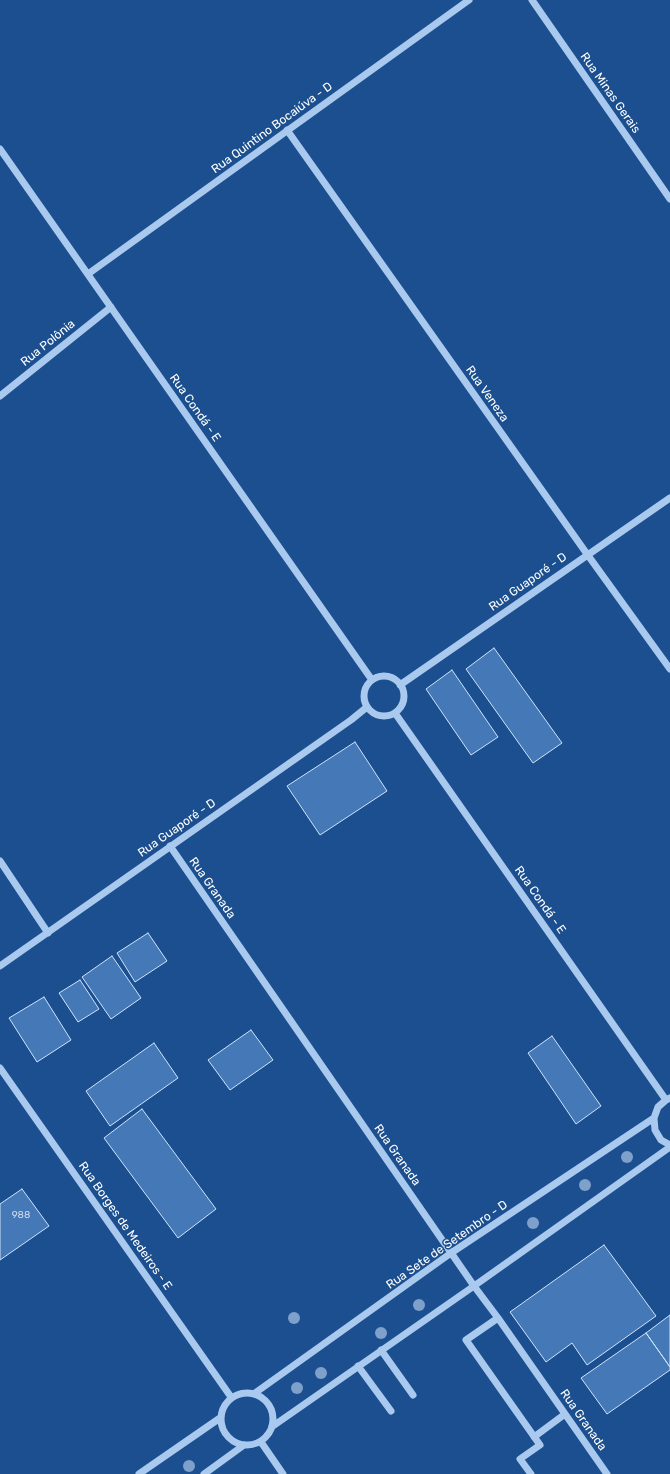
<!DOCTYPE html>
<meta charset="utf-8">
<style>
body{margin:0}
canvas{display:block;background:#1b4f8f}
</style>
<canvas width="670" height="1474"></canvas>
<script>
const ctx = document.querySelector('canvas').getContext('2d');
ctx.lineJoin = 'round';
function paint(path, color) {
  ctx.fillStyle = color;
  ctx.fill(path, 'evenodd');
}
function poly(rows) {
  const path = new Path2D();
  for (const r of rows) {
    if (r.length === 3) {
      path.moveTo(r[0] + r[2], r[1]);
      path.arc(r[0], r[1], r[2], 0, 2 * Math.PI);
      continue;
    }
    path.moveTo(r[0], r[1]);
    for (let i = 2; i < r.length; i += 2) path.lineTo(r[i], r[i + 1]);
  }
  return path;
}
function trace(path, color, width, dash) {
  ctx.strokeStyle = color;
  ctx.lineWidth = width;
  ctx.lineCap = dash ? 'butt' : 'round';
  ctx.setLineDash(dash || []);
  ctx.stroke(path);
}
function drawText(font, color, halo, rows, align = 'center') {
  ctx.font = font + ' Rubik,sans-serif';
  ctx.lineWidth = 3;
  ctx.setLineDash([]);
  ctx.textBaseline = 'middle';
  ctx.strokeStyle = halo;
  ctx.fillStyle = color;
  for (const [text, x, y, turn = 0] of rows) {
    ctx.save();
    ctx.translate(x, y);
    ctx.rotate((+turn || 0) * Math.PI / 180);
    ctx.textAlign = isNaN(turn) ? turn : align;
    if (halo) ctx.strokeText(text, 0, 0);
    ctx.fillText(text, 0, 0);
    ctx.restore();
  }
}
const building = poly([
 [494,648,562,743,533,763,466,669,494,648],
 [452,670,498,737,471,755,426,689,452,670],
 [355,742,387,791,320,835,287,786,355,742],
 [148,933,167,961,135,982,117,953,148,933],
 [112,956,141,998,111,1019,82,977,112,956],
 [80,980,99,1009,78,1022,59,993,80,980],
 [44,997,71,1040,37,1062,9,1018,44,997],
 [251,1030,273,1060,230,1090,208,1060,251,1030],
 [552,1036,601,1106,576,1124,528,1053,552,1036],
 [154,1043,178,1078,110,1126,86,1091,154,1043],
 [142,1109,216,1209,178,1238,104,1138,142,1109],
 [22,1189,49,1226,0,1260,0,1204,22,1189],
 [604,1245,656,1316,587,1365,572,1343,546,1362,510,1312,604,1245],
 [670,1315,670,1367,646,1333,670,1315],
 [646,1333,670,1367,670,1370,607,1414,581,1378,646,1333]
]);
paint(building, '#4478b7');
trace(building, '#cfe3fa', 1);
trace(poly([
 [532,0,670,199],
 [287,130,587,554,670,669],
 [0,149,372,680],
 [88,274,469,0],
 [0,396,111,307],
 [384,696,20],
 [400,685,670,498],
 [395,713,666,1100],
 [170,846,474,1286,498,1318,607,1474],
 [0,861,48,933],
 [0,966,351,720,367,707],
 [0,1068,231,1397],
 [670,1098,666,1100,658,1107,654,1118,655,1130,661,1140,670,1145],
 [498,1318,466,1340,540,1445,520,1459,531,1474],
 [381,1350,413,1395],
 [358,1366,391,1411],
 [247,1419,26],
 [255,1393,451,1253,654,1118],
 [273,1426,474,1286,670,1147],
 [534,1437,565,1414],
 [261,1442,283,1474],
 [139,1474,220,1418],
 [204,1474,244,1445]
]), '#a9c9ee', 7);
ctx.fillStyle = '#7ea0ca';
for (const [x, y] of [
 [627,1157],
 [585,1185],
 [533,1223],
 [419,1305],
 [294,1318],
 [381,1333],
 [321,1373],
 [297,1388],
 [189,1466]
]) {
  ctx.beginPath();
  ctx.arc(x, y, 6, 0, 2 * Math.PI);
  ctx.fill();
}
drawText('10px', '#d0dded', null, [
 ["988",21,1215]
]);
drawText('12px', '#fff', '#1b4f8f', [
 ["Rua Minas Gerais",610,93,55],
 ["Rua Quintino Bocaiúva - D",272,128,-36],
 ["Rua Polônia",48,343,-39],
 ["Rua Veneza",487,394,55],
 ["Rua Condá - E",195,408,55],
 ["Rua Guaporé - D",528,582,-35],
 ["Rua Guaporé - D",177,828,-35],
 ["Rua Granada",212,888,55],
 ["Rua Condá - E",540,900,55],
 ["Rua Granada",397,1155,55],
 ["Rua Borges de Medeiros - E",125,1226,55],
 ["Rua Sete de Setembro - D",447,1245,-35],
 ["Rua Granada",583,1420,55]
]);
</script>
